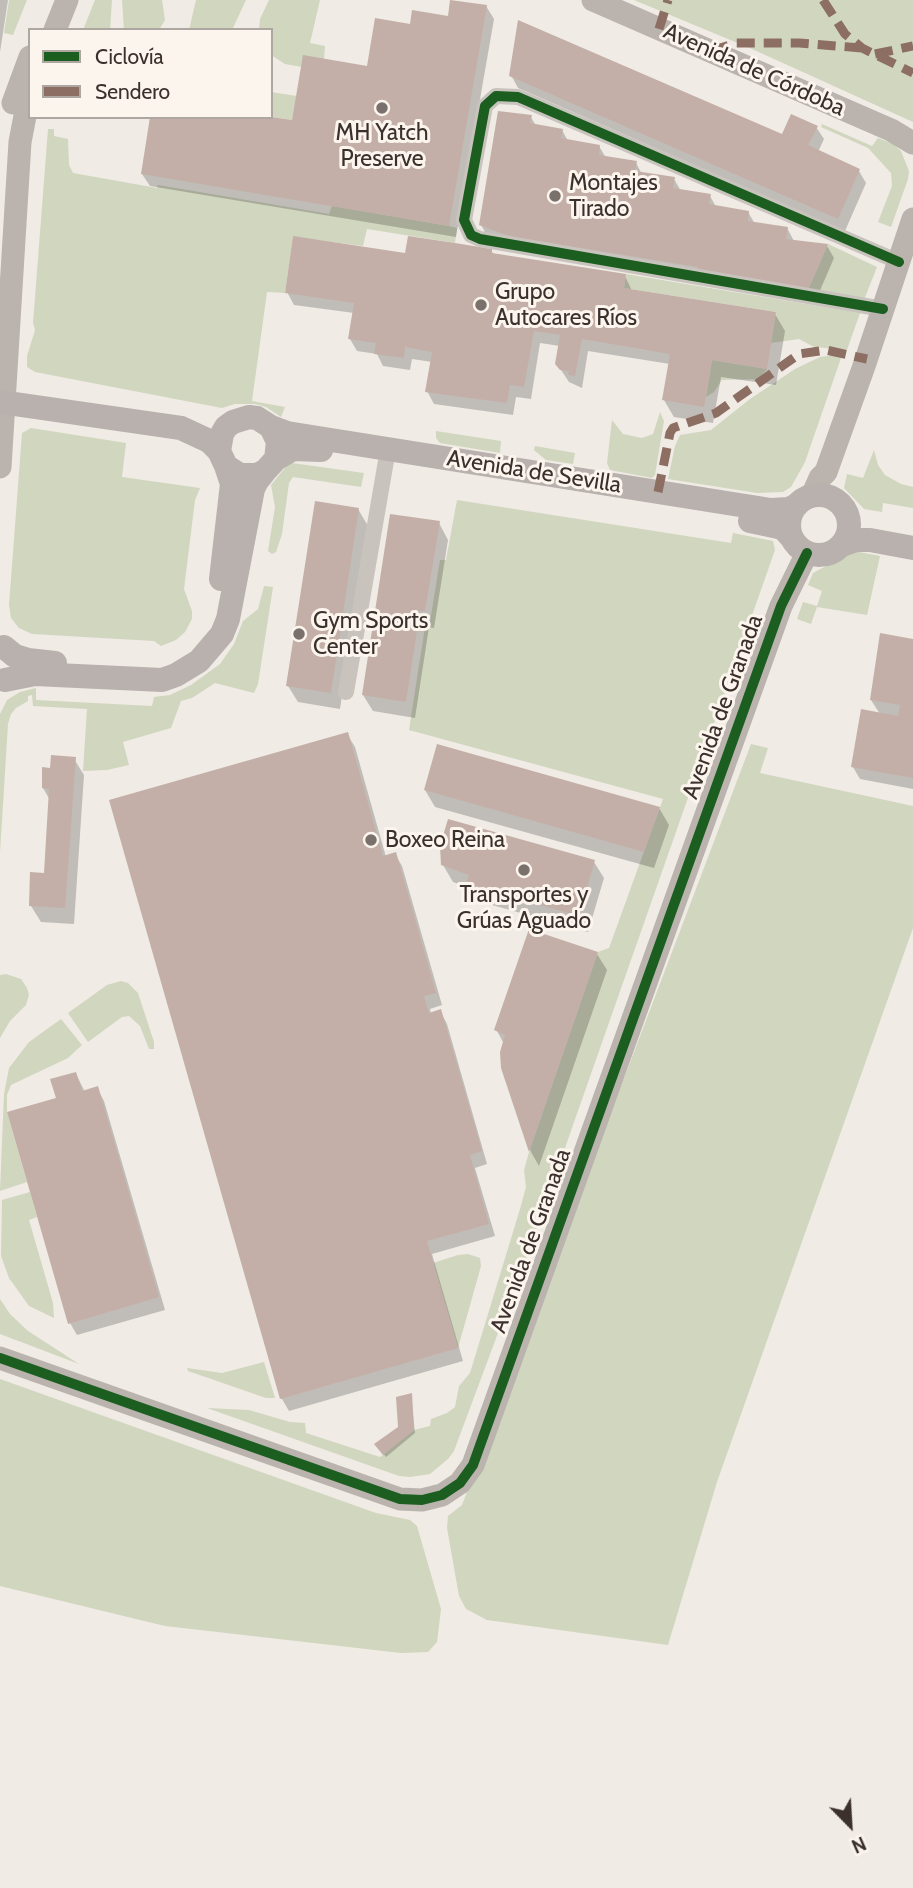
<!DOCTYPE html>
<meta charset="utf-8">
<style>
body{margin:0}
#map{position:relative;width:913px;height:1888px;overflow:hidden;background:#f0ebe5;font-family:Cabin,sans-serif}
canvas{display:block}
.legend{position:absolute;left:28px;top:28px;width:245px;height:91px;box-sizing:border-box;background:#fbf5ee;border:2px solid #aea6a0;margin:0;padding:9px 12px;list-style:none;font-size:21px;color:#3b302b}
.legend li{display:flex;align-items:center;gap:14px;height:35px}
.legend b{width:35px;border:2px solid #aea6a0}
.north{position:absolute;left:815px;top:1790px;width:70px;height:70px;-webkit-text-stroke:5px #fbf5ee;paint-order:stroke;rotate:156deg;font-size:19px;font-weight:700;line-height:28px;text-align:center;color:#3b302b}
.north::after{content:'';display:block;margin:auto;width:24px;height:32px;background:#3b302b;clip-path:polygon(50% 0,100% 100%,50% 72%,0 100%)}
</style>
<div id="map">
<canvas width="913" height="1888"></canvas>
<ul class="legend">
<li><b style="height:9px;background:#1b5e20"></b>Ciclovía</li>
<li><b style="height:9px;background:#8d6e63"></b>Sendero</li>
</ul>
<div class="north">N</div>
</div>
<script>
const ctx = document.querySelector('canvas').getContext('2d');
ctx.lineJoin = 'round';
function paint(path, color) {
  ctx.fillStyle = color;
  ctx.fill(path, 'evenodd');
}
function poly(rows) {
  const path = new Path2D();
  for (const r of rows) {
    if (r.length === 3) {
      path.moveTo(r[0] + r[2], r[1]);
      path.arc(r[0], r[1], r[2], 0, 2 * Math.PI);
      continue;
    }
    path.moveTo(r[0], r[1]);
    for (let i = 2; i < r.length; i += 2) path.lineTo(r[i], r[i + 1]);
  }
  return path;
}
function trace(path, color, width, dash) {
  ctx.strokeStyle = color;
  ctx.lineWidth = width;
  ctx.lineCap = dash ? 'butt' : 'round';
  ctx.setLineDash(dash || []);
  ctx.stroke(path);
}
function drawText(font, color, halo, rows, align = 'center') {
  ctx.font = font + ' Cabin,sans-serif';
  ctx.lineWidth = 6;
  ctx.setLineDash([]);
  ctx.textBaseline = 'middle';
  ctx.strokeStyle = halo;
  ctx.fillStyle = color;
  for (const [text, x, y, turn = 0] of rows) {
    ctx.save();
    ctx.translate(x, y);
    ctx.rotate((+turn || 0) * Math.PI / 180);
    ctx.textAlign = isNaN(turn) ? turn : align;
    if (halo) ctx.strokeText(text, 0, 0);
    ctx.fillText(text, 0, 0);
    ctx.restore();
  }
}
paint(poly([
 [9,0,27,0,13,35,4,33],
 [95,0,112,0,110,30,83,30],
 [122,0,162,0,165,20,159,30,124,30],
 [196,0,246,0,232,30,189,30],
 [269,0,320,0,310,43,325,46,324,59,302,67,285,64,271,55,271,30,259,30,260,19],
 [634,0,913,0,913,122,752,49],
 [271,92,297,96,292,120,271,117],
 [822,124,872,146,878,138,893,144,901,151,909,171,908,179,891,227,878,222,892,186,891,173,868,148,821,127],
 [48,129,54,129,54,136,68,139,69,165,73,173,157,188,158,185,329,214,332,206,449,226,457,228,455,243,367,229,363,246,293,237,285,293,267,292,252,401,285,407,281,417,266,407,255,404,235,404,222,408,35,372,27,367,27,356,35,330,33,323],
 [828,244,877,267,864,300,808,290],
 [626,274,860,313,847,350,814,347,799,339,771,343,776,312,624,288],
 [836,355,841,358,805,462,791,487,783,492,757,493,668,479,675,446,680,435,711,430,750,399,795,369,820,357],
 [712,360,767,369,758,379,722,380,714,392,706,397],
 [660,412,664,421,655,475,652,478,610,470,607,463,612,420,623,434,642,438,653,434],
 [31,428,126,443,122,477,200,488,195,500,184,589,192,611,192,619,185,632,176,640,161,646,154,641,32,634,19,628,11,618,9,605,22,433],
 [436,431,501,441,500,453,440,443,436,438],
 [535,446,575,453,573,464,546,460,534,450],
 [874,450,878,465,885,475,901,484,913,487,913,508,883,503,882,512,864,509,844,488,847,474,863,478],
 [292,463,364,473,361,487,293,477,289,483,282,534,276,552,272,554,268,551,275,507,271,485,288,464],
 [457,500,731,543,733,533,773,541,775,550,533,1239,454,1451,448,1459,430,1474,410,1477,399,1476,207,1408,249,1410,290,1422,305,1423,306,1433,380,1457,414,1430,430,1426,431,1419,447,1413,455,1407,459,1386,470,1373,520,1209,526,1187,524,1170,529,1152,598,952,609,948,663,799,409,730,425,627,429,628,440,560,446,560],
 [854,551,880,556,867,615,817,607,811,624,797,619,803,602,817,606,822,591,808,585,813,573],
 [264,586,273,587,258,684,254,693,215,683,192,698,181,701,171,728,123,742,129,765,107,770,83,771,87,709,33,706,32,695,28,696,28,701,16,708,11,714,8,724,0,852,0,714,7,700,20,692,36,688,36,700,152,706,154,697,170,695,191,685,220,664,234,644,243,621,258,609],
 [751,744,768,748,760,773,913,806,913,928,717,1482,668,1645,487,1620,466,1609,459,1596,447,1528,448,1516,462,1505],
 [6,974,21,979,27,988,29,995,26,1005,10,1021,0,1038,0,975],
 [121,981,128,983,138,993,154,1042,154,1049,149,1049,140,1026,129,1016,122,1017,88,1042,68,1013,107,985],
 [61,1019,82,1045,68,1058,11,1085,7,1095,7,1112,27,1182,0,1191,4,1094,9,1068,29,1042],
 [30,1192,37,1217,29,1220,53,1303,54,1318,29,1306,9,1278,1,1256,2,1200],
 [468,1254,480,1258,481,1266,458,1348,433,1263,458,1255],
 [0,1299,10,1314,28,1331,79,1364,0,1334],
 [264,1362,275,1398,266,1398,188,1371,187,1368,222,1373],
 [0,1379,376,1513,410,1520,417,1526,441,1609,437,1642,428,1652,401,1653,165,1626,0,1586]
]), '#d1d6bf');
paint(poly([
 [0,0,8,0,0,52],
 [486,6,494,19,456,237,150,186,142,174,294,122,368,68,411,26],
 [511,75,783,136,816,127,824,139,818,152,859,171,866,183,845,231,518,88],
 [531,117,536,126,562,130,568,141,599,146,606,158,636,163,642,174,674,179,681,191,710,196,716,207,748,212,755,224,787,228,794,241,827,246,834,258,815,302,488,237,481,225],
 [491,250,494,255,625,276,632,291,775,314,785,331,776,385,721,377,713,423,674,417,664,400,670,364,588,351,582,388,569,382,557,364,560,346,540,343,531,399,516,397,513,415,434,404,427,391,432,362,412,359,410,370,383,366,377,354,357,351,350,339,354,313,294,305,287,292,406,255],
 [358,509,368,526,340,709,298,702,288,686],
 [439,523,448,540,434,628,429,627,415,718,373,711,363,695],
 [913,641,913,789,860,779,853,767,880,714,871,700],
 [347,734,355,747,386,857,395,854,402,866,442,1005,430,1009,431,1014,440,1011,447,1024,487,1164,475,1168,495,1236,432,1254,463,1361,289,1411,282,1399,111,802],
 [74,759,84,775,74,924,41,922,31,906,45,875,50,800,43,788,52,769],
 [425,790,659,808,669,825,654,868,435,807],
 [594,862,604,878,588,932,478,901,470,888,453,882,443,865],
 [597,954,607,970,539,1166,531,1152,503,1068,504,1044,496,1029],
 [76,1074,85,1092,97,1088,104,1101,165,1310,77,1335,70,1323],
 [411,1395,415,1433,386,1457,378,1447,400,1428]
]), '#0003');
paint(poly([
 [450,0,487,5,449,226,141,174,150,117,271,117,292,120,303,55,367,66,375,18,410,24,412,10,448,16],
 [518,20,782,134,791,114,818,126,808,145,860,169,838,219,509,76],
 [498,111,532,115,530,123,563,129,561,138,600,145,599,155,637,161,635,171,675,177,673,188,711,194,709,204,749,211,748,221,788,227,786,239,828,244,808,290,698,272,698,267,512,237,479,225],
 [293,236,405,253,408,236,455,243,492,249,492,253,626,274,624,288,776,312,767,369,712,360,704,407,662,400,670,354,582,339,575,376,568,375,569,371,560,370,555,364,560,335,534,331,524,387,510,385,507,403,425,392,432,352,405,347,404,358,374,354,376,343,348,339,354,303,285,293],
 [315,501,359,508,331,693,286,686],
 [390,514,440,521,425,611,420,611,406,702,362,695],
 [880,633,913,639,913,778,851,767,861,709,898,716,900,705,870,700],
 [348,732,383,856,396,852,436,993,424,996,429,1013,441,1009,482,1151,470,1155,489,1224,427,1241,458,1348,280,1399,109,800],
 [437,744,660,807,644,852,424,790],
 [51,755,76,757,65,908,29,906,30,872,44,873,49,789,42,788,42,767,50,768],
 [448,819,595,860,579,916,466,884,469,875,441,865,440,846],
 [529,929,598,952,529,1152,501,1068,500,1052,505,1035,494,1030],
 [76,1072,82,1091,98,1086,159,1297,68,1324,7,1112,56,1098,50,1079],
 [412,1393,414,1430,383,1455,374,1444,398,1427,396,1397]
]), '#c3afa7');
trace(poly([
 [883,309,480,239,471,235,464,220,485,106,496,96,518,97,899,262],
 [346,692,386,461]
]), '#c9c3be', 16);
trace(poly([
 [593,0,891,130,913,143],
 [55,30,67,0],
 [13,103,30,57],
 [0,467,20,142,30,90],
 [812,496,820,478,826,472,864,366,913,219],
 [0,1358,400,1499,422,1500,442,1495,460,1483,473,1465,781,606,807,553]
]), '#bab3ae', 23);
trace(poly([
 [0,402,181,428,209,441,219,451,226,466,240,475,257,475,265,471,276,459,278,442,271,427,257,418,249,417,233,422,226,427,222,434,219,451],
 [271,427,287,433,771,510,789,509,797,505],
 [276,459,293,449,321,450],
 [819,525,30],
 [750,521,783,528,791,537],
 [842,545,856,540,870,540,913,548],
 [221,579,232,484,226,466],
 [4,647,15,656,28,660,55,663],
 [5,680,35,674,162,680,176,675,199,661,222,634,228,619,253,489,257,481,265,471]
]), '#b8b1ad', 24);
trace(poly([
 [823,0,845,34,862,48,913,73],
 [659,29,668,0],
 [711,51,736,43,799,43,862,48],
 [875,54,913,46],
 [658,492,670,433,673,428,716,413,799,354,826,350,867,359]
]), '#8d6e63', 9, [18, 9]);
trace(poly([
 [883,309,480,239,471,235,464,220,485,106,496,96,518,97,899,262],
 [0,1358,400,1499,422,1500,442,1495,460,1483,473,1465,781,606,807,553]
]), '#1b5e20', 10);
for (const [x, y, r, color] of [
 [382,108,7,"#7a716c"],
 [555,196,7,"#7a716c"],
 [481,305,7,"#7a716c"],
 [299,634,7,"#7a716c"],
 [371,840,7,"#7a716c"],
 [524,870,7,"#7a716c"]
]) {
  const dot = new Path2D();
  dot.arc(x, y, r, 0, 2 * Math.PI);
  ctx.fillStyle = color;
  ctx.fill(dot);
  trace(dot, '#fbf5ee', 2.5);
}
drawText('23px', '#3b302b', '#fbf5ee', [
 ["Avenida de Córdoba",754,70,24],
 ["Avenida de Sevilla",534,472,9],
 ["Avenida de Granada",723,707,-70],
 ["Avenida de Granada",531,1241,-70]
]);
drawText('23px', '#3b302b', '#fbf5ee', [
 ["MH Yatch",382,133,"center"],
 ["Preserve",382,159,"center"],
 ["Montajes",569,183],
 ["Tirado",569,209],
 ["Grupo",495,292],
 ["Autocares Ríos",495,318],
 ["Gym Sports",313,621],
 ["Center",313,647],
 ["Boxeo Reina",385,840],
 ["Transportes y",524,895,"center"],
 ["Grúas Aguado",524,921,"center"]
], 'left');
</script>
